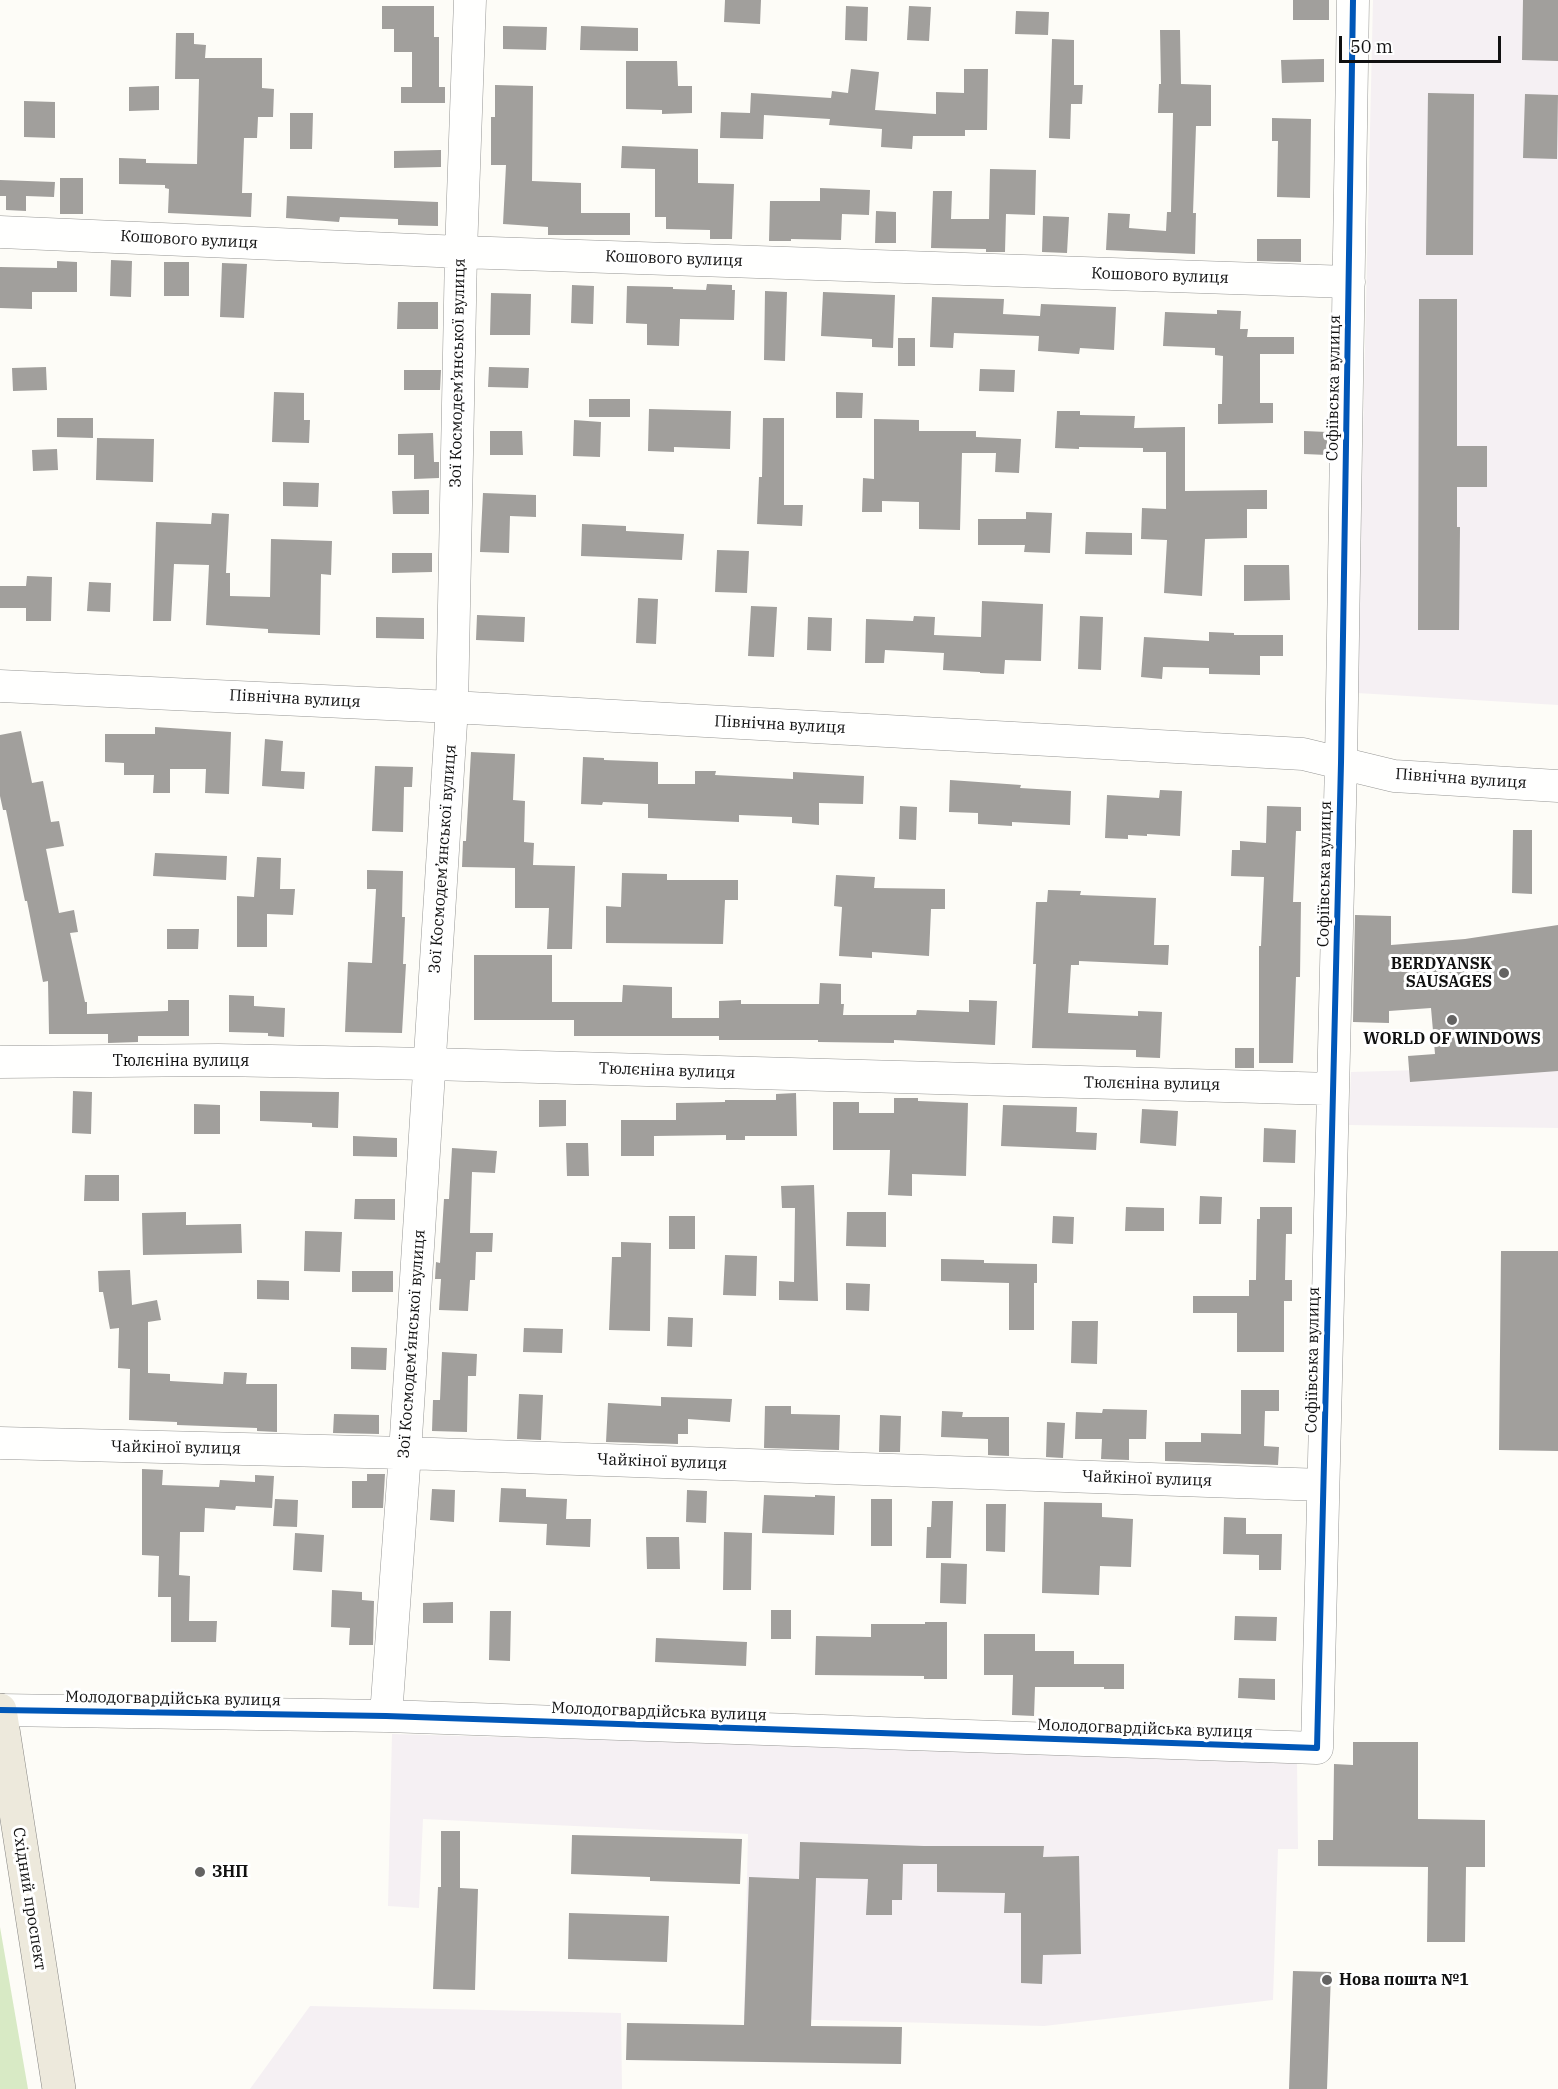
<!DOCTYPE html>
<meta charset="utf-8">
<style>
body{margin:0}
#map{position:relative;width:1558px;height:2089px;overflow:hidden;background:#fdfcf7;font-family:"IBM Plex Serif",serif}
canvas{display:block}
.scale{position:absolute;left:1339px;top:36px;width:162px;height:27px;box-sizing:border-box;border:3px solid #111;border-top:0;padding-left:8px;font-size:18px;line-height:21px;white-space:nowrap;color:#111;-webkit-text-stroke:4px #fff;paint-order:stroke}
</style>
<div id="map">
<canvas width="1558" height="2089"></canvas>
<div class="scale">50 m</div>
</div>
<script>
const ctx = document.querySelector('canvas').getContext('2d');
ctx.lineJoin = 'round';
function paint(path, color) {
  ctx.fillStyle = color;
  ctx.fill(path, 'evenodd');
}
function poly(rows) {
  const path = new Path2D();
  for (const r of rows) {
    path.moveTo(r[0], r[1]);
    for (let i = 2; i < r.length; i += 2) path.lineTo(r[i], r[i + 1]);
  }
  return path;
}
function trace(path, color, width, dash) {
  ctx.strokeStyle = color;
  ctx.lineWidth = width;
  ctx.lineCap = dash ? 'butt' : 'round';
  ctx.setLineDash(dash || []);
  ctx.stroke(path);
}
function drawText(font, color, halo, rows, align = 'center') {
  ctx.font = font + ' "IBM Plex Serif",serif';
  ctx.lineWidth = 6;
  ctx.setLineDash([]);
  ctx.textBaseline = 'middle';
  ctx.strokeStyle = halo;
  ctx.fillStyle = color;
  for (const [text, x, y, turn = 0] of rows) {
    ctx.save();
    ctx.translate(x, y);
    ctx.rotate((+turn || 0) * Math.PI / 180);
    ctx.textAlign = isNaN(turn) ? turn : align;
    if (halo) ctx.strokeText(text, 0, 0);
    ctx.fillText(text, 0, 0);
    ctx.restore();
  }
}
paint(poly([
 [1373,0,1558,0,1558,705,1357,693],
 [1558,1066,1558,1128,1349,1125,1351,1072],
 [392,1734,1297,1759,1298,1849,1278,1849,1273,2000,1044,2026,744,2018,748,1834,423,1819,419,1908,388,1906],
 [310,2006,621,2013,622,2089,250,2089]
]), '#f5f0f3');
paint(poly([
 [0,1927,28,2089,0,2089]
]), '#d8eac5');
paint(poly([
 [725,0,761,0,760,24,724,22],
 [1293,0,1329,0,1329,20,1293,20],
 [1523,0,1558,0,1558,61,1522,60],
 [382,6,434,6,434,37,439,37,439,87,445,87,445,103,401,103,401,87,412,87,412,52,394,52,394,29,382,29],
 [846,6,868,7,867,41,845,40],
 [909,6,931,7,929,41,907,40],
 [1016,11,1049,12,1048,35,1015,34],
 [503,26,547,27,546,50,503,49],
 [581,26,638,28,638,51,580,50],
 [1160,30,1180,30,1181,84,1211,85,1211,126,1196,126,1193,213,1196,213,1195,254,1106,250,1108,213,1130,214,1129,228,1166,231,1167,212,1171,212,1173,113,1158,113,1159,84,1161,84],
 [176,33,194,33,194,44,206,45,205,58,262,58,262,88,274,89,273,117,258,117,257,138,244,138,242,193,252,193,251,217,168,213,169,189,165,188,165,185,119,184,119,158,146,159,146,163,197,164,199,79,175,79],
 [1052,39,1074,40,1074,85,1083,85,1082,104,1071,104,1070,139,1049,138],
 [1324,59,1324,82,1282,83,1281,60],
 [626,61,677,61,678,86,692,86,692,113,662,114,662,110,626,109],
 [851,69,879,72,875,110,936,114,936,92,964,93,964,69,988,69,987,130,965,130,965,136,913,136,912,149,881,147,882,129,829,125,830,119,764,115,763,139,720,138,721,112,750,113,751,93,831,98,832,91,848,93],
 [495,85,533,86,532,181,581,183,581,213,630,213,630,235,548,235,548,227,503,224,506,165,491,165,491,117,495,117],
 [159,86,159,110,129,111,129,87],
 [1428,93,1474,94,1473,255,1426,255],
 [1525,94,1558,95,1557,159,1523,158],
 [24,101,55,102,55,138,24,137],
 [290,113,313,113,312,149,290,149],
 [1272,118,1311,119,1310,198,1277,197,1278,141,1272,141],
 [622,146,698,149,698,183,734,184,732,239,710,239,710,230,666,229,666,217,655,217,655,169,621,168],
 [441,150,441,167,394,168,394,151],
 [990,169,1036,170,1035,215,1006,214,1005,252,986,252,986,249,931,248,933,191,952,191,951,219,989,219],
 [60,178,83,178,83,214,60,214],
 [0,180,55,182,54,197,26,196,26,211,6,210,6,196,0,196],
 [820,188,870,190,869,215,842,214,841,240,791,239,791,241,769,241,770,201,820,201],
 [287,196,438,202,438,226,398,225,398,219,340,217,339,222,286,218],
 [876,211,896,212,896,243,875,243],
 [1043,216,1069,217,1067,253,1042,252],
 [1257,239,1301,239,1301,262,1257,261],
 [111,260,132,261,131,297,110,296],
 [57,261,77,262,77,292,32,292,32,309,0,308,0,267,57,268],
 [164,262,189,262,189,296,164,296],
 [222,263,247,264,244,318,220,317],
 [707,284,732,285,732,290,735,290,734,320,680,319,679,346,647,345,647,324,626,323,627,286,673,287,673,289,706,290],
 [572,285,594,286,593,324,571,323],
 [765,291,787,292,785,361,764,360],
 [823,292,895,295,893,348,872,347,872,339,821,336],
 [491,293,531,294,530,335,490,335],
 [932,297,1004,299,1003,314,1040,316,1041,304,1116,307,1114,350,1080,348,1079,354,1038,351,1039,336,954,333,953,348,930,347],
 [1419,299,1457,299,1457,446,1487,446,1487,487,1457,487,1457,527,1460,527,1459,630,1418,630],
 [398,302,438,302,438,329,397,329],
 [1217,310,1241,311,1240,329,1248,329,1247,337,1294,337,1294,354,1260,354,1260,403,1273,403,1273,423,1218,424,1218,404,1222,404,1223,356,1215,355,1215,348,1163,346,1165,312,1217,314],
 [898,338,915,338,915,366,898,366],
 [46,367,47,390,13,391,12,368],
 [489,367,529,368,528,388,488,387],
 [980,369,1015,370,1014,392,979,391],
 [404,370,441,370,440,390,404,390],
 [274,392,304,393,304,420,310,420,309,443,272,442],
 [836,392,863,393,862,418,836,418],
 [589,399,630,399,630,417,589,417],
 [649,409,731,411,730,449,674,447,674,452,648,451],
 [1057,411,1080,411,1080,415,1135,416,1134,428,1185,427,1185,491,1267,490,1267,509,1247,509,1247,538,1205,539,1202,596,1164,593,1167,540,1141,539,1142,508,1166,509,1166,452,1143,452,1143,448,1079,447,1079,449,1055,448],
 [57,418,93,418,93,438,57,437],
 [763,418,784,418,784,505,803,505,802,526,757,524,759,477,762,477],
 [874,419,919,420,919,431,976,431,976,437,1021,439,1019,473,995,472,996,453,962,453,960,530,919,529,919,502,882,501,882,512,862,512,863,478,874,479],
 [574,420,601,422,600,457,573,456],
 [490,431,522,431,523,455,490,455],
 [1304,431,1327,432,1327,455,1304,454],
 [433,433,434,462,439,462,439,478,414,479,414,455,398,455,398,434],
 [97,438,154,439,153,482,96,480],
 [57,449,58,470,33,471,32,450],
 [283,482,319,483,318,507,283,506],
 [429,490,429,514,393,514,392,491],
 [483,493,536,495,536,517,510,516,509,553,480,552],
 [1026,512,1052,513,1050,553,1024,552,1025,545,978,545,978,519,1026,519],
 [212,513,229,514,226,573,230,573,230,596,270,597,271,539,332,541,331,575,321,574,320,635,268,633,268,629,206,625,209,565,174,564,171,621,153,621,156,522,211,524],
 [582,524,626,526,626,531,684,534,682,560,581,556],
 [1086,532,1132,533,1132,555,1085,554],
 [717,550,749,551,747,593,715,592],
 [392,553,432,553,432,572,392,573],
 [1244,565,1289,565,1290,600,1244,601],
 [27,576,52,577,51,621,26,621,26,608,0,608,0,586,26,586],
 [89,582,111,583,110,612,87,611],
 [638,598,658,599,656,644,636,643],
 [982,601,1043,604,1041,661,1005,660,1004,674,980,673,980,672,943,670,944,653,885,650,884,663,865,663,866,619,913,621,914,616,935,617,934,635,981,637],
 [751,606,777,607,774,657,748,656],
 [477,615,525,617,524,642,476,640],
 [1080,616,1103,617,1101,670,1078,669],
 [376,617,424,618,424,639,376,638],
 [808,617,832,618,831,651,807,650],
 [1209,632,1234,633,1234,635,1283,635,1283,656,1260,656,1260,675,1209,674,1209,668,1163,667,1162,679,1141,677,1144,637,1209,641],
 [155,727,231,732,229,794,205,793,206,769,170,769,170,793,153,793,154,775,124,775,124,763,105,762,105,734,155,734],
 [21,731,32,783,43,781,51,822,59,821,64,846,46,849,59,913,74,910,78,932,70,933,85,1002,87,1002,87,1014,168,1011,168,1000,189,1000,189,1036,138,1036,138,1042,108,1043,108,1034,49,1034,48,981,43,982,27,901,25,901,6,810,3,810,0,796,0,735],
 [265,739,283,741,281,771,305,772,304,789,262,786],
 [471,752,515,754,513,800,525,801,524,842,534,843,533,865,575,866,572,949,547,949,549,908,515,908,515,868,462,867,463,841,466,841],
 [583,757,604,758,604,760,658,762,658,784,695,784,695,771,716,771,715,775,793,779,793,772,864,776,863,804,819,803,819,825,792,823,792,817,739,815,739,822,648,818,648,804,603,802,602,805,581,804],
 [375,766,413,767,412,787,404,787,403,832,372,831],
 [950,780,1021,785,1020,788,1071,791,1070,825,1012,822,1012,826,978,824,978,813,949,812],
 [1160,790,1182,791,1180,836,1147,834,1147,836,1128,835,1128,839,1105,838,1107,795,1159,798],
 [900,806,917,807,916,840,899,839],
 [1267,806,1301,807,1301,831,1296,831,1293,902,1301,902,1300,977,1296,977,1293,1063,1259,1063,1259,946,1261,946,1264,877,1231,876,1232,850,1240,850,1240,841,1266,843],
 [1513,830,1532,830,1532,894,1512,893],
 [155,853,227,856,226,880,153,876],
 [257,857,281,858,280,889,295,889,293,915,267,914,267,947,237,947,237,896,254,897],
 [367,870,403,871,402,917,405,917,403,964,406,964,402,1033,345,1032,348,962,372,963,376,889,367,889],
 [622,873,667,874,667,880,738,880,738,900,725,900,723,944,606,943,606,906,621,907],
 [836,875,875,877,874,888,945,889,945,909,931,909,929,956,872,952,872,958,839,956,842,907,834,906],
 [1048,890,1081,891,1080,895,1156,898,1154,945,1169,945,1168,965,1079,961,1079,965,1071,965,1068,1013,1138,1016,1138,1011,1162,1012,1160,1058,1136,1057,1136,1050,1032,1048,1036,964,1033,964,1036,902,1047,902],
 [1355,915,1391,916,1391,945,1465,939,1558,925,1558,1071,1410,1082,1408,1056,1435,1054,1431,1008,1389,1011,1389,1023,1353,1022],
 [167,929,199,929,198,949,167,949],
 [474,955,552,955,552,1002,622,1002,623,985,672,987,672,1018,719,1018,719,1001,741,1000,741,1004,819,1004,820,983,841,984,841,1004,844,1004,843,1015,916,1015,917,1010,969,1012,969,1000,997,1001,995,1045,894,1040,894,1043,818,1042,818,1040,719,1040,719,1036,574,1036,574,1020,474,1020],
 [229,995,254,996,254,1006,285,1008,284,1037,268,1036,268,1033,229,1032],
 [1235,1048,1254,1048,1254,1068,1235,1068],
 [73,1091,92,1092,91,1134,72,1133],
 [260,1091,339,1092,338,1128,312,1127,312,1123,260,1121],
 [796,1093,797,1136,745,1136,745,1140,726,1140,726,1135,654,1136,654,1156,621,1156,621,1120,676,1120,676,1103,725,1102,725,1100,776,1100,776,1094],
 [894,1098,918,1098,918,1101,968,1103,966,1176,912,1174,912,1196,888,1195,890,1150,833,1150,833,1102,859,1102,859,1113,894,1113],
 [539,1100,566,1100,566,1126,539,1127],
 [194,1104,220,1105,220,1134,194,1134],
 [1003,1105,1077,1107,1076,1132,1097,1133,1096,1150,1001,1146],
 [1142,1109,1178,1111,1176,1146,1140,1143],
 [1264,1128,1296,1130,1295,1163,1263,1162],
 [353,1136,397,1138,397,1157,353,1156],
 [566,1143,588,1143,589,1176,567,1176],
 [452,1148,497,1151,495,1173,472,1172,470,1233,493,1233,492,1252,476,1252,475,1280,470,1280,468,1311,439,1310,441,1279,435,1279,436,1262,440,1263,444,1199,449,1199],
 [85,1175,119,1175,119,1201,84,1201],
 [814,1185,818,1301,779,1300,779,1281,794,1282,795,1208,782,1208,781,1186],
 [1200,1196,1222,1197,1221,1224,1199,1224],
 [355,1199,395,1199,395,1220,354,1219],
 [1126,1207,1164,1208,1164,1231,1125,1231],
 [1260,1207,1292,1207,1292,1234,1286,1234,1285,1280,1292,1280,1292,1301,1284,1301,1284,1352,1237,1352,1237,1313,1193,1313,1193,1296,1249,1296,1249,1280,1256,1280,1257,1219,1260,1219],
 [186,1212,186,1225,241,1224,242,1253,143,1255,142,1213],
 [847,1212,886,1212,886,1247,846,1246],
 [669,1216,695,1216,695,1249,669,1249],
 [1053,1216,1074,1217,1073,1244,1052,1243],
 [305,1231,342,1232,340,1272,304,1271],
 [621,1242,651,1243,650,1331,609,1330,612,1257,621,1257],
 [1501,1251,1558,1251,1558,1451,1499,1450],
 [725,1255,757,1256,756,1296,723,1295],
 [941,1259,984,1260,984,1263,1037,1264,1037,1283,1034,1283,1034,1330,1009,1330,1009,1283,941,1281],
 [130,1270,132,1305,157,1300,161,1320,148,1322,148,1373,170,1374,170,1381,223,1384,224,1372,247,1373,246,1384,277,1384,277,1432,257,1431,257,1428,177,1425,177,1422,129,1420,130,1369,118,1368,119,1328,110,1329,103,1292,99,1292,98,1271],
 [352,1271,393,1271,393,1292,352,1292],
 [257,1280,289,1281,289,1300,257,1299],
 [846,1283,870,1284,869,1311,846,1310],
 [668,1317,693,1318,692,1347,667,1346],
 [1072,1321,1098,1321,1097,1364,1071,1363],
 [524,1328,563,1329,562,1353,523,1352],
 [351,1347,387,1348,386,1370,351,1369],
 [442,1352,477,1354,476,1376,468,1376,467,1432,432,1431,433,1400,440,1400],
 [1241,1390,1279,1390,1279,1411,1265,1411,1264,1446,1279,1447,1278,1465,1165,1461,1165,1442,1201,1442,1201,1433,1241,1434],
 [519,1394,543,1395,541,1440,517,1439],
 [661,1397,732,1399,730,1422,688,1419,688,1434,678,1434,678,1444,606,1442,608,1403,661,1406],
 [765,1406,791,1406,791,1414,840,1415,839,1450,764,1448],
 [1103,1409,1147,1410,1146,1439,1129,1439,1129,1460,1101,1459,1102,1439,1075,1439,1076,1412,1102,1413],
 [942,1411,963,1412,962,1417,1009,1417,1009,1456,988,1455,988,1439,941,1437],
 [334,1414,379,1415,379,1434,333,1433],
 [880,1415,901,1416,900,1452,879,1452],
 [1047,1422,1065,1423,1063,1458,1046,1457],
 [142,1469,163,1470,162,1485,219,1487,220,1480,255,1482,255,1475,274,1476,272,1508,236,1506,235,1510,205,1508,204,1532,180,1532,179,1575,190,1576,189,1621,217,1621,216,1642,171,1642,171,1597,158,1597,159,1556,142,1555],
 [367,1474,385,1474,383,1508,352,1508,352,1481,367,1481],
 [501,1488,526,1489,526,1497,567,1499,566,1519,591,1519,590,1547,546,1545,547,1524,499,1522],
 [432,1489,455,1490,454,1522,430,1520],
 [687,1490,707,1491,706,1523,686,1522],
 [764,1495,815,1497,815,1495,835,1496,834,1535,762,1533],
 [275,1499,298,1500,297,1527,273,1526],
 [871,1499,892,1499,892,1546,871,1546],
 [932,1501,953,1501,951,1558,926,1558,927,1527,931,1527],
 [1044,1502,1102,1503,1102,1517,1133,1519,1131,1567,1100,1566,1099,1595,1042,1593],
 [986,1504,1006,1504,1005,1552,986,1551],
 [1224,1517,1246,1518,1246,1534,1282,1534,1281,1570,1259,1570,1259,1555,1223,1554],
 [724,1532,752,1533,751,1590,723,1590],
 [295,1533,324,1535,322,1572,293,1570],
 [646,1537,679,1537,680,1569,647,1569],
 [941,1563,967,1564,966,1604,940,1603],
 [332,1590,362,1592,362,1600,374,1601,373,1645,349,1645,350,1628,331,1627],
 [453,1602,453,1623,423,1623,423,1603],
 [771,1610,791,1610,791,1639,771,1639],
 [490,1611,511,1611,510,1661,489,1660],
 [1235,1616,1277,1617,1276,1641,1234,1640],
 [925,1622,947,1622,947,1679,924,1679,924,1676,815,1675,816,1636,871,1637,871,1624,925,1624],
 [984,1634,1035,1634,1035,1651,1074,1651,1074,1664,1124,1664,1124,1689,1104,1689,1104,1687,1035,1687,1034,1716,1012,1715,1013,1675,984,1675],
 [656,1638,747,1642,746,1666,655,1662],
 [1239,1678,1275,1679,1275,1700,1238,1698],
 [1353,1742,1418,1742,1418,1819,1485,1820,1485,1867,1466,1867,1465,1942,1427,1942,1428,1867,1318,1866,1318,1840,1333,1840,1334,1764,1353,1765],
 [441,1831,460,1831,460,1888,478,1889,475,1990,433,1989,438,1887,441,1887],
 [572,1835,742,1839,740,1884,650,1881,650,1877,571,1874],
 [800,1842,924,1846,1044,1846,1043,1857,1079,1856,1081,1954,1043,1955,1042,1984,1021,1983,1021,1913,1004,1913,1005,1893,937,1892,937,1864,903,1864,902,1900,892,1900,892,1915,866,1915,868,1879,816,1878,811,2026,902,2027,901,2064,626,2060,627,2023,744,2025,749,1877,799,1879],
 [569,1913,669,1916,667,1962,568,1959],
 [1293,1971,1331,1972,1327,2089,1289,2089]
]), '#a19f9c');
const minor = poly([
 [0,232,461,252,1349,282],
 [0,686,452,707,1303,754,1394,776,1558,786],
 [0,1062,218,1060,430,1064,1333,1089],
 [0,1443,405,1453,1323,1485],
 [0,1710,386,1716,1317,1748,1341,763,1353,0],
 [386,1716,405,1453,452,707,461,252,470,0]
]);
const major = poly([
 [0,1710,59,2089]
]);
trace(minor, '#979795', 33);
trace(major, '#858482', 34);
trace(minor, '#fffffe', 32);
trace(major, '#ede9dc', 33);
trace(poly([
 [0,1710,386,1716,1317,1748,1341,763,1353,0]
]), '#0057b8', 6);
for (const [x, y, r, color] of [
 [1504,973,6,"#646362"],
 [1452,1020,6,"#646362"],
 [200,1872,6,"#646362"],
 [1327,1980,6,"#646362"]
]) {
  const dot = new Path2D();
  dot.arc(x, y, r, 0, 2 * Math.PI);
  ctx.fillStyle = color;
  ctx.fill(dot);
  trace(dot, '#fff', 2);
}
drawText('16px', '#111', '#fff', [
 ["Кошового вулиця",189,240,3],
 ["Кошового вулиця",674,259,2],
 ["Кошового вулиця",1160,276,2],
 ["Зої Космодем’янської вулиця",458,373,-89],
 ["Софіївська вулиця",1334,388,-89],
 ["Північна вулиця",295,699,3],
 ["Північна вулиця",780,725,3],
 ["Північна вулиця",1461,779,4],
 ["Зої Космодем’янської вулиця",443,859,-86],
 ["Софіївська вулиця",1325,874,-89],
 ["Тюлєніна вулиця",181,1061],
 ["Тюлєніна вулиця",667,1071,2],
 ["Тюлєніна вулиця",1152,1084,1],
 ["Зої Космодем’янської вулиця",412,1344,-86],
 ["Софіївська вулиця",1313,1360,-89],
 ["Чайкіної вулиця",176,1448,1],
 ["Чайкіної вулиця",662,1462,2],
 ["Чайкіної вулиця",1147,1479,2],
 ["Молодогвардійська вулиця",173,1699,1],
 ["Молодогвардійська вулиця",659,1712,2],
 ["Молодогвардійська вулиця",1145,1729,2],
 ["Східний проспект",29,1899,81]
]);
drawText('bold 16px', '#111', '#fff', [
 ["BERDYANSK",1492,964,"right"],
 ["SAUSAGES",1492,982,"right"],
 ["WORLD OF WINDOWS",1452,1039,"center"],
 ["ЗНП",212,1872],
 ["Нова пошта №1",1339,1980]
], 'left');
</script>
